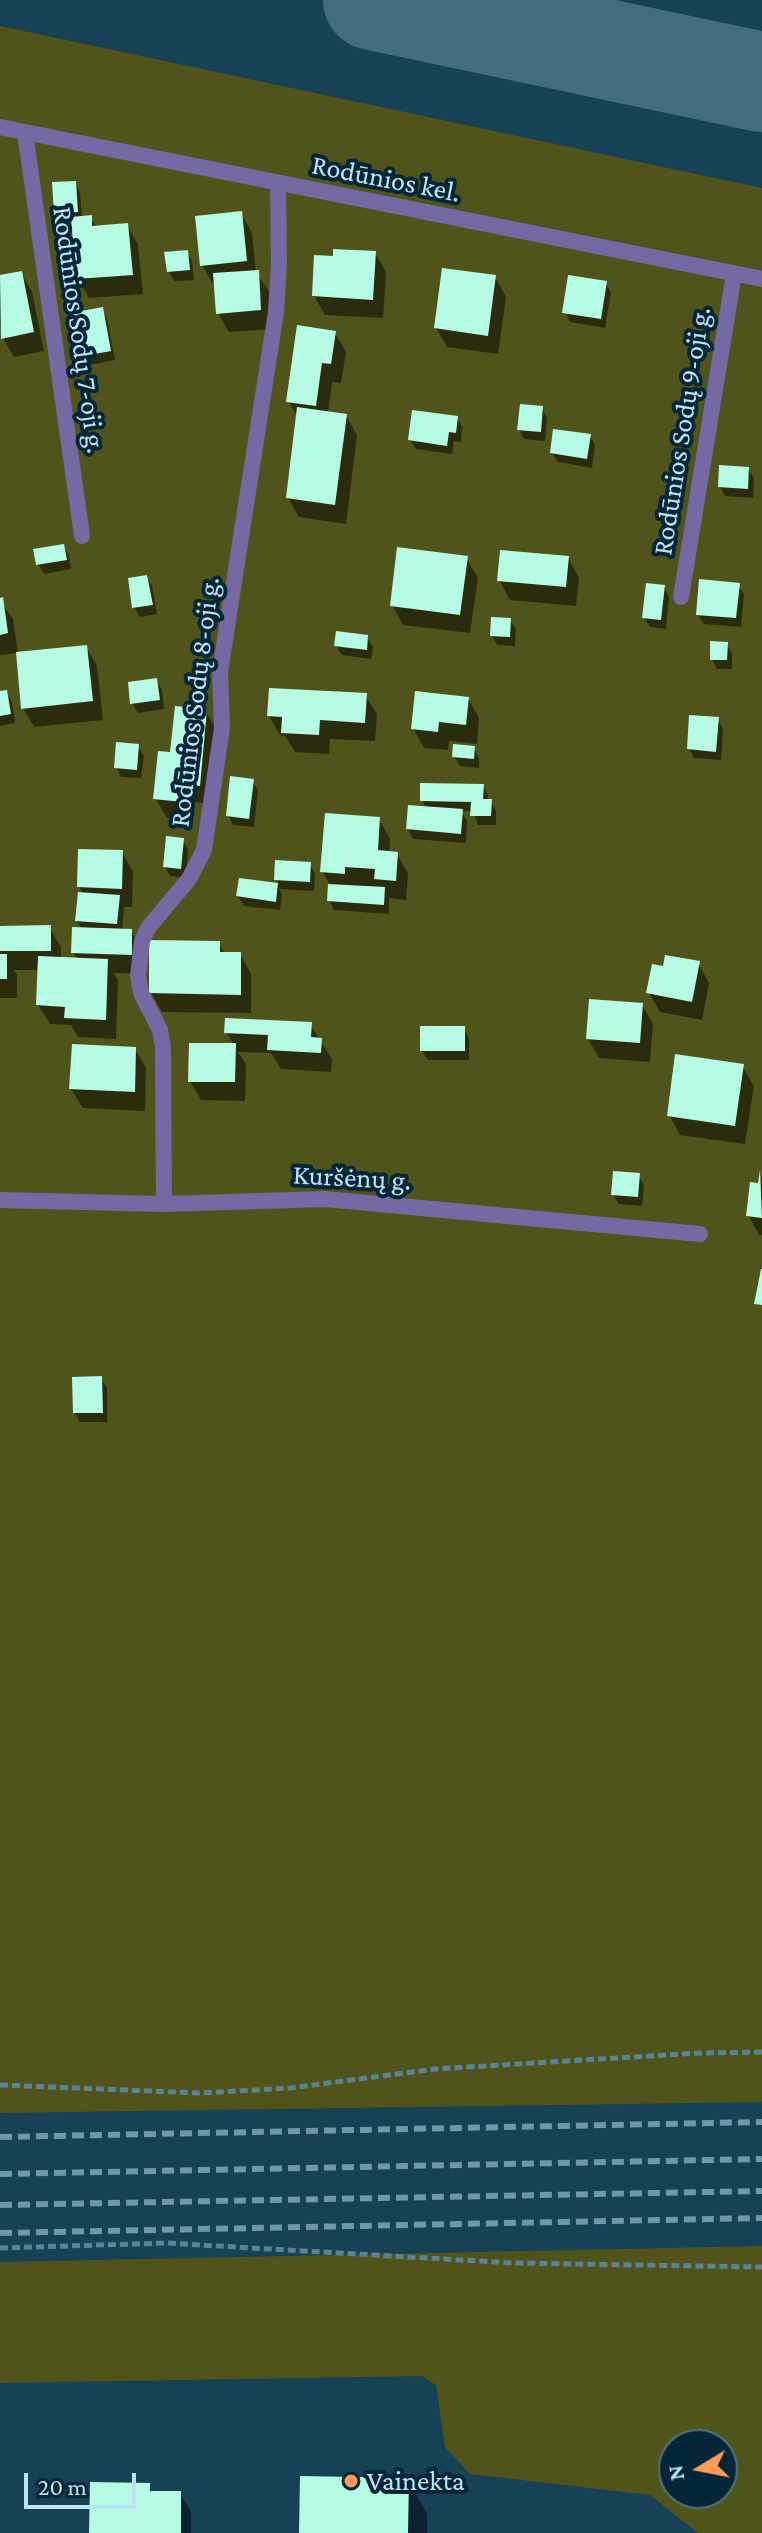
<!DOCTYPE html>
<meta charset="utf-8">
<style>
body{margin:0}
#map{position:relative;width:762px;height:2533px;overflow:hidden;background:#174154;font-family:"Crimson Pro",serif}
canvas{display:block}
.north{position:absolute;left:658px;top:2429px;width:80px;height:80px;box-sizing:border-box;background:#042636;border:2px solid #4e7284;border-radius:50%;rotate:260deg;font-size:22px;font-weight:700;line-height:32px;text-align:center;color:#bee3f8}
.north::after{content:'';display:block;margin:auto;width:28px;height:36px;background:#ff9b59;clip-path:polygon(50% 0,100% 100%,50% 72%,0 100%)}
.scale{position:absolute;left:24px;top:2473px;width:112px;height:36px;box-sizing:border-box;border:4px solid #bee3f8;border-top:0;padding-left:10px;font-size:24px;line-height:28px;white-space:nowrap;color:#bee3f8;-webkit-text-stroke:6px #042636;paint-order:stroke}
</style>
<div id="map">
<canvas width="762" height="2533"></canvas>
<div class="north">N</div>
<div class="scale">20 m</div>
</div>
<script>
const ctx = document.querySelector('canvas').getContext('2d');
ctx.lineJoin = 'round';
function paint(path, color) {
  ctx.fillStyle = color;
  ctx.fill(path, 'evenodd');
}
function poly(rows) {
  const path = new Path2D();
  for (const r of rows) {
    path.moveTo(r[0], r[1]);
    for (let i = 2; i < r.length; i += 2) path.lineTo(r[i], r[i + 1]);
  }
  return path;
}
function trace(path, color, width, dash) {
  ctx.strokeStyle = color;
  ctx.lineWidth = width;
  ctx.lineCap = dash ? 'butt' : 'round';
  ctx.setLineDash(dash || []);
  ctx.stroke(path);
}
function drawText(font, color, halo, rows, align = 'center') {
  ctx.font = font + ' "Crimson Pro",serif';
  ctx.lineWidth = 8;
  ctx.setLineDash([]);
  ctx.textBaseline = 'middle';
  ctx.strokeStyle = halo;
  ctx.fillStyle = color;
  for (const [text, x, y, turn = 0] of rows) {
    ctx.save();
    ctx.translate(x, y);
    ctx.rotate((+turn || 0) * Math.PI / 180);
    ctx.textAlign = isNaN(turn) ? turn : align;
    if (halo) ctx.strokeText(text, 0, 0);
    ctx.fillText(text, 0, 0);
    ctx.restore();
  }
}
paint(poly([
 [0,26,762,188,762,2102,0,2113],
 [762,2246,762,2533,698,2533,650,2495,470,2474,445,2447,436,2385,422,2376,0,2383,0,2262],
 [674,2445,722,2445,722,2493,674,2493]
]), '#51541a');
paint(poly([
 [75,183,80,192,82,218,90,217,97,228,127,225,138,245,143,294,89,298,78,278,73,222,62,223,56,213],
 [241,214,252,233,256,272,269,291,271,329,229,332,218,313,216,284,213,284,202,265],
 [187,252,192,261,194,280,174,281,169,272],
 [375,253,386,272,383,318,325,315,314,296],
 [21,273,32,292,44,351,14,357,3,338,0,324,0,277],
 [495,277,506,297,498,354,447,347,436,328],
 [605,283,611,292,605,328,570,322,565,312],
 [102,309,107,318,115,360,85,366,80,356],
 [334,332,346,352,341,383,332,382,328,413,346,416,357,435,346,524,299,517,288,498,298,418,288,401],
 [542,408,547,418,545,441,524,439,519,430],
 [457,418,462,427,461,442,454,441,452,454,416,449,410,440],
 [590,436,595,445,592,468,558,462,552,453],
 [748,469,754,478,753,498,725,496,720,486],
 [63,546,69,555,71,569,44,574,38,564],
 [466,558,478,578,470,633,403,625,392,605],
 [568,558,579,578,576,606,510,600,499,580],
 [146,577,152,586,157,614,140,617,134,607],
 [738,585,744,594,741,627,704,624,698,615],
 [664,587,669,597,666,629,650,627,644,618],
 [0,600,13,619,18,653,0,655],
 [510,620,516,629,515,646,497,645,492,635],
 [367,637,373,647,371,659,342,655,336,646],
 [727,644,732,654,732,669,717,669,712,659],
 [86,647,97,666,103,720,34,727,23,708],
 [156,680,162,690,164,709,138,713,132,703],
 [6,692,12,702,15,723,0,726,0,693],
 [365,695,377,714,375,741,330,739,329,754,295,752,285,736,280,735,269,716],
 [468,698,479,718,477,744,449,741,448,750,424,748,413,728],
 [206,711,217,731,210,804,195,802,193,820,167,818,155,798,172,754],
 [718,719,723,729,721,760,694,758,689,749],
 [138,746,144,756,141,778,121,777,116,767],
 [474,748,479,758,479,768,460,766,454,756],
 [252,781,258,790,254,827,233,825,228,815],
 [483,786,488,795,488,801,491,801,496,811,496,825,478,825,473,811,461,811,467,821,466,843,413,839,408,829,426,808,422,800],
 [379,819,390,839,389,853,397,854,408,873,406,900,389,898,389,914,334,910,329,901,330,885,323,872],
 [182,839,188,849,186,878,170,876,165,867],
 [122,852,133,872,132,907,124,907,122,931,131,931,142,950,142,974,114,973,118,980,116,1039,78,1037,71,1025,50,1024,38,1005,40,970,14,970,17,975,17,998,0,998,0,928,49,927,61,947,61,958,77,959,73,952,82,929,77,921,83,894,79,887],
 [310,864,315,874,314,891,279,889,282,895,280,910,244,906,238,896,241,881,279,885,276,879],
 [219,943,225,954,240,954,251,974,251,1013,162,1012,151,993],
 [698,963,709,983,702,1020,660,1012,649,993],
 [642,1005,653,1024,650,1062,599,1058,588,1039],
 [310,1024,332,1059,331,1072,281,1069,271,1053,238,1052,246,1064,245,1101,201,1100,190,1081,234,1045,226,1032],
 [463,1028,469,1038,469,1060,428,1060,422,1051],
 [135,1049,146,1068,145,1111,83,1108,71,1089],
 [742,1066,754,1086,745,1144,680,1135,669,1115],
 [762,1171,762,1235,759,1235,748,1215,760,1186],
 [638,1175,644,1185,642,1206,619,1204,613,1195],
 [101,1378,107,1388,107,1422,80,1422,75,1413],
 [408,2480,427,2514,427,2533,301,2533],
 [148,2485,153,2493,180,2493,191,2512,191,2533,91,2533]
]), '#0007');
trace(poly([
 [373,0,762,82]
]), '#446c80', 100);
paint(poly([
 [76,181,78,212,54,214,52,182],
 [242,211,247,261,200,266,195,216],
 [92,215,92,226,128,223,133,275,76,279,71,217],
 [333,249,376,251,373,300,312,296,314,255,333,256],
 [188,250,190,270,167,272,164,252],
 [442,268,496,275,488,336,434,328],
 [259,270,261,310,216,314,213,273],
 [22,271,34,332,1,339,0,275],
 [568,275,607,281,601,319,562,313],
 [103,307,111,351,78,357,70,313],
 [297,325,336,331,331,364,322,363,316,406,286,402],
 [520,404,543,406,541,432,517,430],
 [297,407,347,414,335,505,286,498],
 [412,410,458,416,456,433,449,432,447,446,408,440],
 [553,429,591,434,587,459,550,453],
 [719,465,749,467,748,489,718,487],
 [64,544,67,560,36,565,33,549],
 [397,547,468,556,460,615,390,606],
 [500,550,569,556,566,587,497,581],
 [147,575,153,605,132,608,128,578],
 [699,579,740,583,736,618,696,615],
 [646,583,665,585,661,620,642,618],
 [3,597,8,633,0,635,0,598],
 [491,617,511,618,510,637,490,636],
 [336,631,368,635,367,650,334,646],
 [710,641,728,642,727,660,710,660],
 [87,645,93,701,21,709,16,652],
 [157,678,160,700,130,704,128,682],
 [269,688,367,693,365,723,320,720,319,735,281,733,282,717,267,716],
 [7,690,11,714,0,716,0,691],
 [415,691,469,697,466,725,439,722,438,732,411,729],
 [175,706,207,709,200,786,185,784,183,802,153,799,158,751,170,752],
 [689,715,719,717,716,752,687,749],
 [116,742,139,744,137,770,114,768],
 [453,744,475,746,474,759,452,757],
 [230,776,254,779,249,819,226,816],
 [420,783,484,784,483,799,492,799,491,816,470,816,471,802,420,801],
 [408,805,463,809,461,834,406,829],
 [325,813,380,817,378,850,398,852,396,881,374,879,375,869,345,867,345,874,320,872],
 [166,836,184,838,181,869,163,867],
 [78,849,123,850,122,889,77,887],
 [275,860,311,862,310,882,274,880],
 [239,878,278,883,276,902,236,896],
 [328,884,385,887,384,905,327,901],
 [78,892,120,895,117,924,75,921],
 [51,925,51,951,0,951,0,926],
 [72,927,132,929,132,955,71,953],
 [149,940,220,941,220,952,241,952,241,995,149,993],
 [0,954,7,954,7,979,0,979],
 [665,955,700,961,692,1002,646,993,652,964,663,966],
 [38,956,108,959,106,1020,64,1018,65,1007,36,1005],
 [589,999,643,1003,640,1043,586,1039],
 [225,1018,312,1022,311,1037,322,1038,321,1053,267,1050,268,1035,224,1033],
 [420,1026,465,1026,465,1051,420,1051],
 [189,1043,236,1043,235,1082,188,1082],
 [72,1044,136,1047,135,1092,69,1089],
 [675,1054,744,1064,735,1126,667,1116],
 [760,1170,762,1218,746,1216,750,1182,758,1183],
 [613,1171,640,1173,638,1197,611,1195],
 [761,1269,762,1269,762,1305,754,1304],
 [102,1376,103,1413,73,1413,72,1377],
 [300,2476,409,2478,408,2533,299,2533],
 [90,2482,150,2483,150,2491,181,2491,181,2533,89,2533]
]), '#b6fce5');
trace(poly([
 [0,2085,201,2093,290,2088,435,2069,699,2053,762,2052],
 [0,2248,166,2243,513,2263,762,2267]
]), '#5b8396', 5, [8, 4]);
trace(poly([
 [0,127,762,279],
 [25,132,82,536],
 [681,597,734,274],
 [0,1200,164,1204,325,1199,700,1234],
 [164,1204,163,1048,160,1030,141,993,138,976,142,941,148,928,189,879,204,850,222,728,220,672,276,312,279,265,278,185]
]), '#7569a3', 16);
trace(poly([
 [0,2137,762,2122],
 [0,2174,762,2159],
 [0,2205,762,2191],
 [0,2233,762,2218]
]), '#7097ab', 6, [12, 6]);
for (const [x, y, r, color] of [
 [351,2481,8,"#ff9b59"]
]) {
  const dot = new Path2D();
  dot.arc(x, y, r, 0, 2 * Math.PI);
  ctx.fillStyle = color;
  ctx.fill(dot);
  trace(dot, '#042636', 3);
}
drawText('28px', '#bee3f8', '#042636', [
 ["Rodūnios kel.",386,179,11],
 ["Rodūnios Sodų 7-oji g.",79,330,82],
 ["Rodūnios Sodų 9-oji g.",682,431,-81],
 ["Rodūnios Sodų 8-oji g.",195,702,-83],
 ["Kuršėnų g.",352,1178,3]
]);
drawText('28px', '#bee3f8', '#042636', [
 ["Vainekta",367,2481]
], 'left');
</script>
